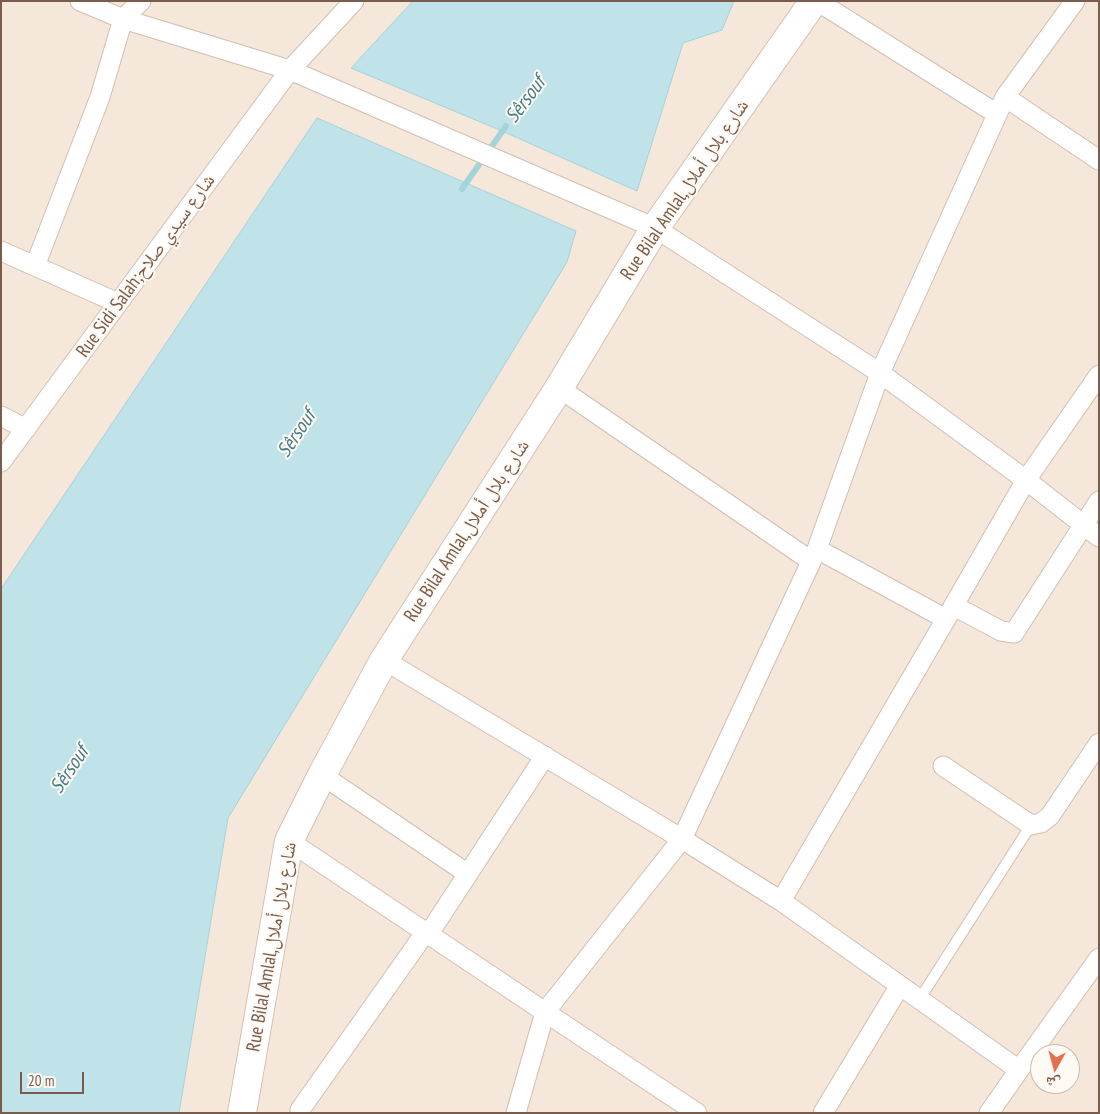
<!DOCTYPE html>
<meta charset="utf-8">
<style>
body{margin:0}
#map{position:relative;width:1100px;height:1114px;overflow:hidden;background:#fdf6ec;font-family:"PT Sans Narrow","Noto Naskh Arabic",sans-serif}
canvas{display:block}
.frame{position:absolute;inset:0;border:2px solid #7a5c4d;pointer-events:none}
.north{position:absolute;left:1030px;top:1044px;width:50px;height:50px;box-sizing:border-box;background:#fffaf3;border:1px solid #cabbb1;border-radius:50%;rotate:187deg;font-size:14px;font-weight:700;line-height:20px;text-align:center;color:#7a5c4d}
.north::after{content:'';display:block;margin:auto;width:18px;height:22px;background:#e76f51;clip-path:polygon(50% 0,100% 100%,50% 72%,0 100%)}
.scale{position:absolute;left:20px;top:1072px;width:64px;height:22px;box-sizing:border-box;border:2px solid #7a5c4d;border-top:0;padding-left:6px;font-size:15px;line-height:18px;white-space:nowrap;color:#7a5c4d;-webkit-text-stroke:4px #fffaf3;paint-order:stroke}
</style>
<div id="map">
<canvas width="1100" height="1114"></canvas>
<div class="frame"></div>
<div class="north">ش</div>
<div class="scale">20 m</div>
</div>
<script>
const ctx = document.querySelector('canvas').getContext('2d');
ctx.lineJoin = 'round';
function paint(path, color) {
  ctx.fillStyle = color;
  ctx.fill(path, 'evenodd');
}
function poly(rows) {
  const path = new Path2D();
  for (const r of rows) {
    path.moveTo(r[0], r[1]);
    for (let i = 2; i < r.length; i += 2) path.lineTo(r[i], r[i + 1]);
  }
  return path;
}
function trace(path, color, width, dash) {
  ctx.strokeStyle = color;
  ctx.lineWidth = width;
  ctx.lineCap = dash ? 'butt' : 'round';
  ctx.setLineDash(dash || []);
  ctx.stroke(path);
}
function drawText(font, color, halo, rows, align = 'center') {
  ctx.font = font + ' "PT Sans Narrow","Noto Naskh Arabic",sans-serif';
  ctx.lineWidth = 4;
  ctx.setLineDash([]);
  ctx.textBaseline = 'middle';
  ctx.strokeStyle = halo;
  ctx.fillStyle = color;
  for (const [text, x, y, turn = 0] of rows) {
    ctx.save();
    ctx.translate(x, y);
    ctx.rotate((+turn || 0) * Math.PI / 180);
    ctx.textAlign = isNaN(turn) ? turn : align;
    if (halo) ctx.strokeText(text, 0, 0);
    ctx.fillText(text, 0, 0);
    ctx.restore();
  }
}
paint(poly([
 [1,1,1099,1,1099,1113,1,1113],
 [1040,1054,1070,1054,1070,1084,1040,1084]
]), '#f5e8da');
const water = poly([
 [413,1,734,1,722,30,683,43,637,191,502,131,351,68,413,1],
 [317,118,576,231,567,262,228,818,179,1113,1,1113,1,589,317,118]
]);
paint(water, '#bfe3e8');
trace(water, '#a5d3da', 1);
trace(poly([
 [462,189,506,126]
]), '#a5d3da', 6);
const lane = poly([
 [919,1000,1031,825]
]);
const street = poly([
 [354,1,290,70,655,228,880,373,1005,97,1075,1],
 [817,1,997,114],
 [1005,97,1099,160],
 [1,251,118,303],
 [35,266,100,97,123,19,141,1],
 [1099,375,1026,480,880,373,817,549,682,839,781,901,1019,1070,1099,958],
 [559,388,811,561],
 [1,416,26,429],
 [1,462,290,70,123,19,80,1],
 [817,549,946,619,1026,480,1099,537],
 [954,606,1001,631,1014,633,1099,501],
 [943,766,1031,825,1041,823,1050,816,1099,743],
 [322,775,468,874],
 [289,841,545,1012,682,839,384,660],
 [781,901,946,619],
 [428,935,545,756],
 [300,1110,425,933],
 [516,1113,545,1012,697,1113],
 [823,1113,899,987],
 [989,1113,1019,1070]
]);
const secondary = poly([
 [242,1113,289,841,322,775,384,660,559,388,655,228,814,1]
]);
trace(lane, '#d1beb0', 12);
trace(street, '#d1beb0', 21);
trace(secondary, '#d6c0b0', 30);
trace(lane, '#fff', 10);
trace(street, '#fff', 19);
trace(secondary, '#fff', 28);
drawText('19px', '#7a5c4d', '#fffaf3', [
 ["Rue Bilal Amlal,شارع بلال أملال",685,190,-56],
 ["Rue Sidi Salah;شارع سيدي صلاح",146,266,-54],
 ["Rue Bilal Amlal,شارع بلال أملال",467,531,-57],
 ["Rue Bilal Amlal,شارع بلال أملال",272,947,-80]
]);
drawText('italic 20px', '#437c86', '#fffaf3', [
 ["Sêrsouf",526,100,-53],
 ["Sêrsouf",297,434,-56],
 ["Sêrsouf",70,770,-56]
]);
</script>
